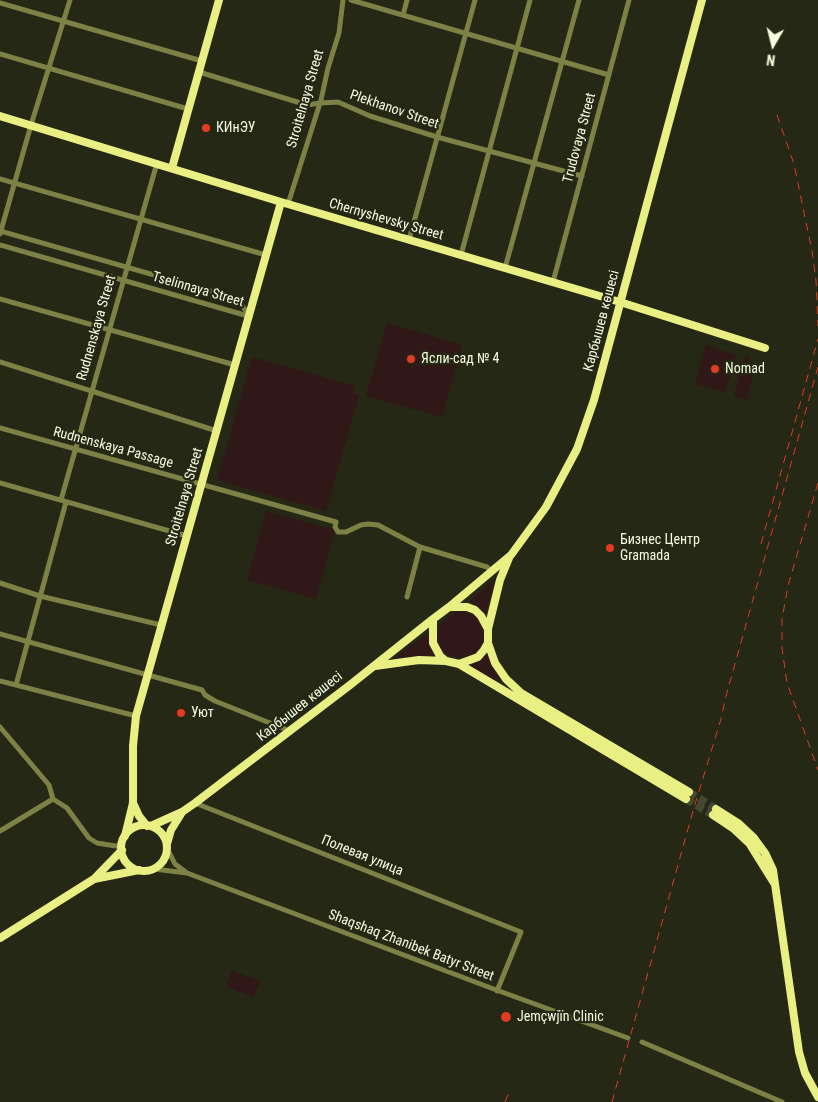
<!DOCTYPE html>
<meta charset="utf-8">
<style>
body{margin:0}
#map{position:relative;width:818px;height:1102px;overflow:hidden;background:#242814;font-family:"Roboto Condensed",sans-serif}
canvas{display:block}
.north{position:absolute;left:748px;top:20px;width:50px;height:50px;-webkit-text-stroke:4px #242814;paint-order:stroke;rotate:188deg;font-size:14px;font-weight:700;line-height:20px;text-align:center;color:#f7fbdf}
.north::after{content:'';display:block;margin:auto;width:18px;height:22px;background:#f7fbdf;clip-path:polygon(50% 0,100% 100%,50% 72%,0 100%)}
</style>
<div id="map">
<canvas width="818" height="1102"></canvas>
<div class="north">N</div>
</div>
<script>
const ctx = document.querySelector('canvas').getContext('2d');
ctx.lineJoin = 'round';
function paint(path, color) {
  ctx.fillStyle = color;
  ctx.fill(path, 'evenodd');
}
function poly(rows) {
  const path = new Path2D();
  for (const r of rows) {
    if (r.length === 3) {
      path.moveTo(r[0] + r[2], r[1]);
      path.arc(r[0], r[1], r[2], 0, 2 * Math.PI);
      continue;
    }
    path.moveTo(r[0], r[1]);
    for (let i = 2; i < r.length; i += 2) path.lineTo(r[i], r[i + 1]);
  }
  return path;
}
function trace(path, color, width, dash) {
  ctx.strokeStyle = color;
  ctx.lineWidth = width;
  ctx.lineCap = dash ? 'butt' : 'round';
  ctx.setLineDash(dash || []);
  ctx.stroke(path);
}
function drawText(font, color, halo, rows, align = 'center') {
  ctx.font = font + ' "Roboto Condensed",sans-serif';
  ctx.lineWidth = 4.5;
  ctx.setLineDash([]);
  ctx.textBaseline = 'middle';
  ctx.strokeStyle = halo;
  ctx.fillStyle = color;
  for (const [text, x, y, turn = 0] of rows) {
    ctx.save();
    ctx.translate(x, y);
    ctx.rotate((+turn || 0) * Math.PI / 180);
    ctx.textAlign = isNaN(turn) ? turn : align;
    if (halo) ctx.strokeText(text, 0, 0);
    ctx.fillText(text, 0, 0);
    ctx.restore();
  }
}
paint(poly([
 [387,323,462,345,442,417,366,396],
 [706,345,736,355,725,392,695,384],
 [745,355,750,357,748,366,755,368,747,400,734,396],
 [252,357,355,386,353,393,359,395,326,511,217,480],
 [266,511,335,530,316,599,247,580],
 [495,579,486,614,476,605,469,602],
 [458,610,472,612,478,617,485,631,484,639,481,647,475,653,467,657,459,658,451,656,443,652,438,645,436,637,439,625],
 [427,634,434,655,394,658],
 [488,652,501,676,498,679,495,680,470,666,480,660],
 [232,971,260,981,254,997,226,987]
]), '#311818');
trace(poly([
 [689,792,716,809],
 [686,799,713,815]
]), '#444832', 8, [8, 4]);
trace(poly([
 [351,0,609,75],
 [0,3,202,61],
 [403,15,407,0],
 [0,54,188,109],
 [199,72,307,105,320,103,338,102,370,116,437,137,582,176],
 [0,179,266,255],
 [288,204,321,100,328,68,339,33,343,0],
 [0,231,238,299,249,316],
 [0,234,31,125,70,0],
 [409,240,475,0],
 [0,245,248,316],
 [461,255,530,0],
 [505,268,579,0],
 [553,282,629,0],
 [0,299,235,365],
 [0,362,217,431],
 [0,428,336,522,335,527,338,532,346,532,361,525,368,524,378,525,420,547],
 [0,483,187,536],
 [61,500,157,163],
 [0,583,40,596,161,625],
 [407,597,420,547,487,567,492,572],
 [0,634,202,690,205,695,215,701,290,731],
 [0,681,136,716],
 [16,685,66,502],
 [0,727,49,785,53,799,67,808,89,838,97,843,122,847],
 [195,803,521,932,497,991],
 [0,831,53,799],
 [167,848,175,864,187,873],
 [154,869,187,873,491,988,628,1038],
 [642,1042,782,1102]
]), '#7e8145', 5);
trace(poly([
 [0,116,281,202,620,302,765,348],
 [172,168,219,0],
 [449,607,511,555,546,507,577,449,594,400,702,0],
 [488,629,481,616,475,610,467,607,449,607,433,619,433,643,440,656,446,661,459,664,478,657,484,650,488,643,488,629,500,580,509,558],
 [488,643,495,663,506,679,521,693,689,792],
 [459,664,686,799],
 [375,666,419,660,446,661],
 [133,803,139,816,147,826],
 [716,809,738,823,754,838,765,853,773,870,799,1052,805,1073,818,1097],
 [713,815,734,829,749,843,774,883],
 [144,848,23],
 [151,826,182,812,195,803,350,685,433,619],
 [125,836,133,803,133,746,136,716,281,202],
 [167,844,171,830,181,814],
 [94,879,139,870],
 [0,938,94,879,122,850]
]), '#eaef83', 8);
trace(poly([
 [777,115,794,164,812,251,816,280,818,326],
 [818,483,788,586,782,619,782,648,787,683,818,770],
 [761,544,818,339],
 [505,1102,509,1092],
 [612,1102,693,811,721,719,726,696,818,367]
]), '#e23a24', 1, [8, 6]);
for (const [x, y, r, color] of [
 [206,128,5,"#e23a24"],
 [411,359,5,"#e23a24"],
 [715,369,5,"#e23a24"],
 [610,548,5,"#e23a24"],
 [181,713,5,"#e23a24"],
 [506,1017,6,"#e23a24"]
]) {
  const dot = new Path2D();
  dot.arc(x, y, r, 0, 2 * Math.PI);
  ctx.fillStyle = color;
  ctx.fill(dot);
  trace(dot, '#242814', 2);
}
drawText('14px', '#f7fbdf', '#242814', [
 ["Stroitelnaya Street",306,99,-74],
 ["Plekhanov Street",394,110,19],
 ["Trudovaya Street",580,138,-75],
 ["Chernyshevsky Street",386,220,16],
 ["Tselinnaya Street",198,290,16],
 ["Карбышев көшесі",602,321,-75],
 ["Rudnenskaya Street",97,328,-74],
 ["Rudnenskaya Passage",113,448,15],
 ["Stroitelnaya Street",185,497,-74],
 ["Карбышев көшесі",300,707,-38],
 ["Полевая улица",362,856,22],
 ["Shaqshaq Zhanibek Batyr Street",411,946,21]
]);
drawText('14px', '#f7fbdf', '#242814', [
 ["КИнЭУ",216,128],
 ["Ясли-сад № 4",421,359],
 ["Nomad",725,369],
 ["Бизнес Центр",620,540],
 ["Gramada",620,556],
 ["Уют",191,713],
 ["Jemçwjïn Clinic",517,1017]
], 'left');
</script>
